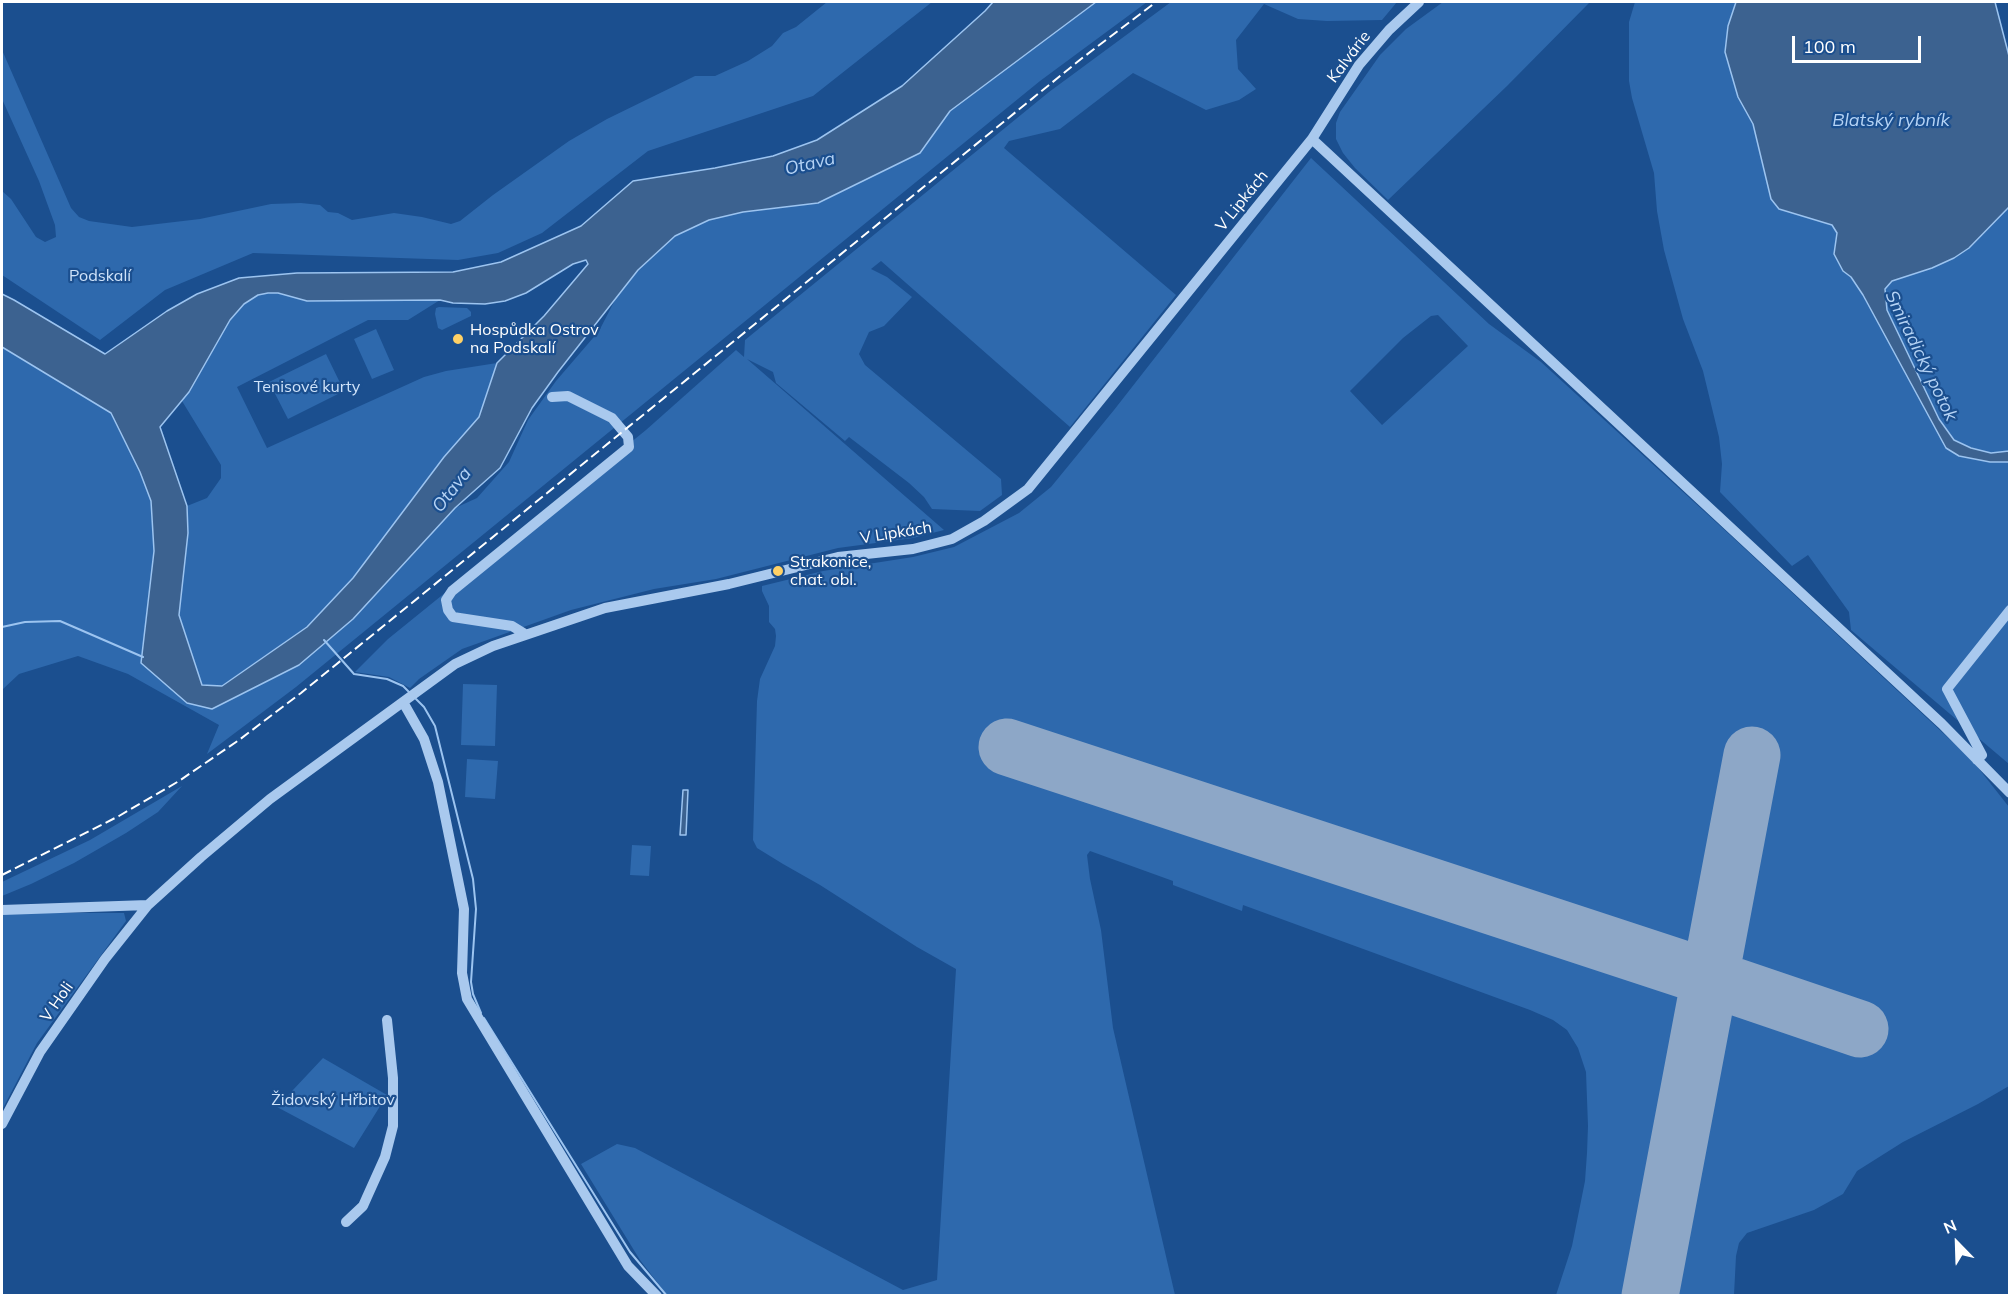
<!DOCTYPE html>
<meta charset="utf-8">
<style>
body{margin:0}
#map{position:relative;width:2011px;height:1297px;overflow:hidden;background:#1b4f8f;font-family:Mulish,sans-serif}
canvas{display:block}
.frame{position:absolute;inset:0;border:3px solid #fff;pointer-events:none}
.north{position:absolute;left:1927px;top:1213px;width:60px;height:60px;-webkit-text-stroke:4px #1b4f8f;paint-order:stroke;rotate:337deg;font-size:16px;font-weight:700;line-height:24px;text-align:center;color:#fff}
.north::after{content:'';display:block;margin:auto;width:21px;height:27px;background:#fff;clip-path:polygon(50% 0,100% 100%,50% 72%,0 100%)}
.scale{position:absolute;left:1792px;top:36px;width:129px;height:27px;box-sizing:border-box;border:3px solid #fff;border-top:0;padding-left:8px;font-size:18px;line-height:21px;white-space:nowrap;color:#fff;-webkit-text-stroke:4px #1b4f8f;paint-order:stroke}
</style>
<div id="map">
<canvas width="2011" height="1297"></canvas>
<div class="frame"></div>
<div class="north">N</div>
<div class="scale">100 m</div>
</div>
<script>
const ctx = document.querySelector('canvas').getContext('2d');
ctx.lineJoin = 'round';
function paint(path, color) {
  ctx.fillStyle = color;
  ctx.fill(path, 'evenodd');
}
function poly(rows) {
  const path = new Path2D();
  for (const r of rows) {
    path.moveTo(r[0], r[1]);
    for (let i = 2; i < r.length; i += 2) path.lineTo(r[i], r[i + 1]);
  }
  return path;
}
function trace(path, color, width, dash) {
  ctx.strokeStyle = color;
  ctx.lineWidth = width;
  ctx.lineCap = dash ? 'butt' : 'round';
  ctx.setLineDash(dash || []);
  ctx.stroke(path);
}
function drawText(font, color, halo, rows, align = 'center') {
  ctx.font = font + ' Mulish,sans-serif';
  ctx.lineWidth = 4.5;
  ctx.setLineDash([]);
  ctx.textBaseline = 'middle';
  ctx.strokeStyle = halo;
  ctx.fillStyle = color;
  for (const [text, x, y, turn = 0] of rows) {
    ctx.save();
    ctx.translate(x, y);
    ctx.rotate((+turn || 0) * Math.PI / 180);
    ctx.textAlign = isNaN(turn) ? turn : align;
    if (halo) ctx.strokeText(text, 0, 0);
    ctx.fillText(text, 0, 0);
    ctx.restore();
  }
}
paint(poly([
 [827,2,932,2,813,96,648,151,542,233,498,253,458,260,253,253,165,290,100,340,2,275,2,191,11,199,36,237,45,242,56,237,55,225,39,181,2,99,2,50,71,208,79,217,89,221,132,227,200,219,271,204,301,203,320,205,328,212,338,213,352,220,394,213,422,217,451,224,460,221,493,195,569,141,607,119,695,76,715,76,748,61,772,46,783,33,796,27],
 [1096,2,1147,2,1040,81,296,687,207,754,219,725,128,674,78,656,19,674,2,690,2,347,111,413,140,472,151,501,154,551,142,652,212,709,353,619,455,508,477,498,509,462,528,420,556,381,599,331,616,298,638,270,675,236,709,220,743,212,818,203,920,153,950,111],
 [1171,2,1397,2,1382,20,1327,21,1298,19,1264,4,1236,40,1238,69,1256,89,1239,100,1206,110,1133,73,1060,129,1009,141,1004,148,1176,295,1070,427,881,261,871,269,887,277,912,297,884,326,869,332,859,354,865,365,1001,479,1002,495,980,511,932,509,924,497,909,483,849,437,845,441,776,383,773,372,747,359,944,530,913,538,838,548,716,579,654,589,571,610,462,649,419,679,410,688,389,677,355,672,388,639,646,430,736,350,744,357,745,340,1049,92],
 [1443,2,1590,2,1507,86,1388,200,1355,168,1343,153,1336,139,1336,123,1340,112,1380,55,1406,29],
 [1635,2,1736,2,1728,25,1725,52,1738,97,1753,124,1772,199,1779,209,1832,225,1837,233,1843,271,1851,277,1863,295,1918,394,1959,456,1989,462,2009,462,2009,764,1851,630,1849,612,1808,555,1792,566,1720,492,1722,464,1719,437,1703,371,1683,319,1664,250,1657,211,1654,173,1632,98,1629,81,1629,22],
 [1311,158,1489,324,1541,362,1729,534,1972,760,2009,807,2009,1086,1978,1104,1903,1142,1857,1171,1843,1194,1814,1210,1747,1233,1739,1243,1736,1256,1734,1295,1556,1295,1572,1246,1585,1181,1587,1153,1588,1126,1586,1072,1578,1048,1567,1030,1553,1020,1530,1010,1243,905,1242,911,1173,885,1173,881,1090,851,1087,855,1090,879,1101,930,1113,1028,1175,1295,667,1295,640,1260,581,1164,617,1144,635,1148,903,1290,937,1280,956,969,917,947,820,885,783,864,757,848,753,840,757,701,760,679,775,646,776,636,775,629,769,622,769,606,762,591,762,586,823,571,913,557,954,547,1019,513,1051,487,1114,410],
 [1438,315,1468,346,1382,425,1350,391,1403,338,1431,316],
 [2009,207,2009,451,1991,453,1971,448,1954,440,1939,419,1887,310,1885,289,1892,281,1932,268,1954,258,1969,248],
 [268,293,278,293,307,301,440,300,408,320,368,320,237,387,267,448,424,377,446,371,497,363,480,417,444,457,353,578,307,627,221,686,202,685,179,615,188,533,187,506,207,498,221,478,221,465,182,401,189,392,230,320,244,304,258,295],
 [439,307,467,308,471,312,471,316,442,330,438,328,435,314,436,308],
 [376,329,394,370,372,379,354,339],
 [326,354,344,391,288,419,269,382],
 [463,684,497,685,495,746,461,745],
 [467,759,498,761,495,799,465,797],
 [182,786,158,812,126,833,74,863,31,884,2,896,2,882,90,840],
 [632,845,651,846,649,876,630,875],
 [2,913,124,913,126,921,37,1043,2,1110],
 [323,1058,387,1095,354,1148,277,1107]
]), '#2e69ad');
const water = poly([
 [993,2,1096,2,950,111,920,153,818,203,743,212,709,220,675,236,638,270,558,372,532,408,500,468,455,508,353,619,299,665,212,709,187,703,141,663,154,551,151,501,140,472,111,413,2,347,2,294,14,300,105,354,167,311,197,294,239,278,297,273,453,272,501,262,581,226,633,181,715,168,773,156,817,140,902,86,985,11,993,2],
 [586,260,588,264,544,316,497,363,479,417,444,457,353,578,307,627,222,686,202,685,179,615,188,533,187,506,160,427,189,392,230,320,244,304,258,295,268,293,278,293,307,301,440,300,453,303,485,304,505,301,526,293,573,264,586,260],
 [1736,2,1995,2,2009,56,2009,207,1969,248,1954,258,1932,268,1892,281,1885,289,1887,310,1939,419,1954,440,1971,448,1991,453,2009,451,2009,462,1990,462,1959,456,1946,448,1863,295,1851,277,1843,271,1834,254,1837,233,1832,225,1779,209,1771,199,1753,124,1738,97,1725,52,1728,26,1736,2],
 [683,790,688,790,686,835,680,835,683,790]
]);
paint(water, '#3c6290');
trace(water, '#9cc4f0', 1.5);
trace(poly([
 [2,627,25,622,60,621,143,657],
 [324,640,354,674,387,679,403,686,410,693],
 [416,699,424,707,435,726,473,879,476,909,471,982,473,994,481,1013],
 [484,1018,630,1252,667,1296]
]), '#9cc4f0', 2);
trace(poly([
 [1007,747,1710,978,1860,1029],
 [1650,1296,1752,755]
]), '#8da7c7', 57);
trace(poly([
 [1312,139,1942,724,2010,793],
 [525,634,512,626,453,617,448,610,446,600,452,591,629,447,628,437,612,418,568,396,552,397],
 [403,702,424,739,438,782,464,909,462,973,467,999,628,1266,657,1296],
 [1977,760,1982,755,1947,689,2010,610],
 [2,910,148,905],
 [2,1124,40,1052,105,959,148,905,201,857,270,799,455,664,493,646,605,608,729,584,838,557,913,549,952,539,984,521,1028,489,1312,139,1359,65,1389,30,1419,2],
 [346,1222,363,1206,367,1197,385,1157,393,1126,393,1078,387,1020]
]), '#a9c9ee', 10);
trace(poly([
 [2,875,119,816,179,781,239,740,301,693,1081,59,1156,2]
]), '#fff', 2, [10, 4.5]);
for (const [x, y, r, color] of [
 [458,339,6,"#ffd166"],
 [778,571,6,"#ffd166"]
]) {
  const dot = new Path2D();
  dot.arc(x, y, r, 0, 2 * Math.PI);
  ctx.fillStyle = color;
  ctx.fill(dot);
  trace(dot, '#1b4f8f', 2);
}
drawText('16px', '#fff', '#1b4f8f', [
 ["Kalvárie",1349,57,-53],
 ["V Lipkách",1242,201,-51],
 ["V Lipkách",896,533,-9],
 ["V Holi",57,1002,-55]
]);
drawText('16px', '#cfe3fa', '#1b4f8f', [
 ["Podskalí",100,276],
 ["Tenisové kurty",307,387],
 ["Židovský Hřbitov",333,1100]
]);
drawText('16px', '#fff', '#1b4f8f', [
 ["Hospůdka Ostrov",470,330],
 ["na Podskalí",470,348],
 ["Strakonice,",790,562],
 ["chat. obl.",790,580]
], 'left');
drawText('italic 18px', '#b5d3f5', '#1b4f8f', [
 ["Blatský rybník",1891,121],
 ["Otava",810,164,-13],
 ["Smiradický potok",1921,356,64],
 ["Otava",452,490,-52]
]);
</script>
